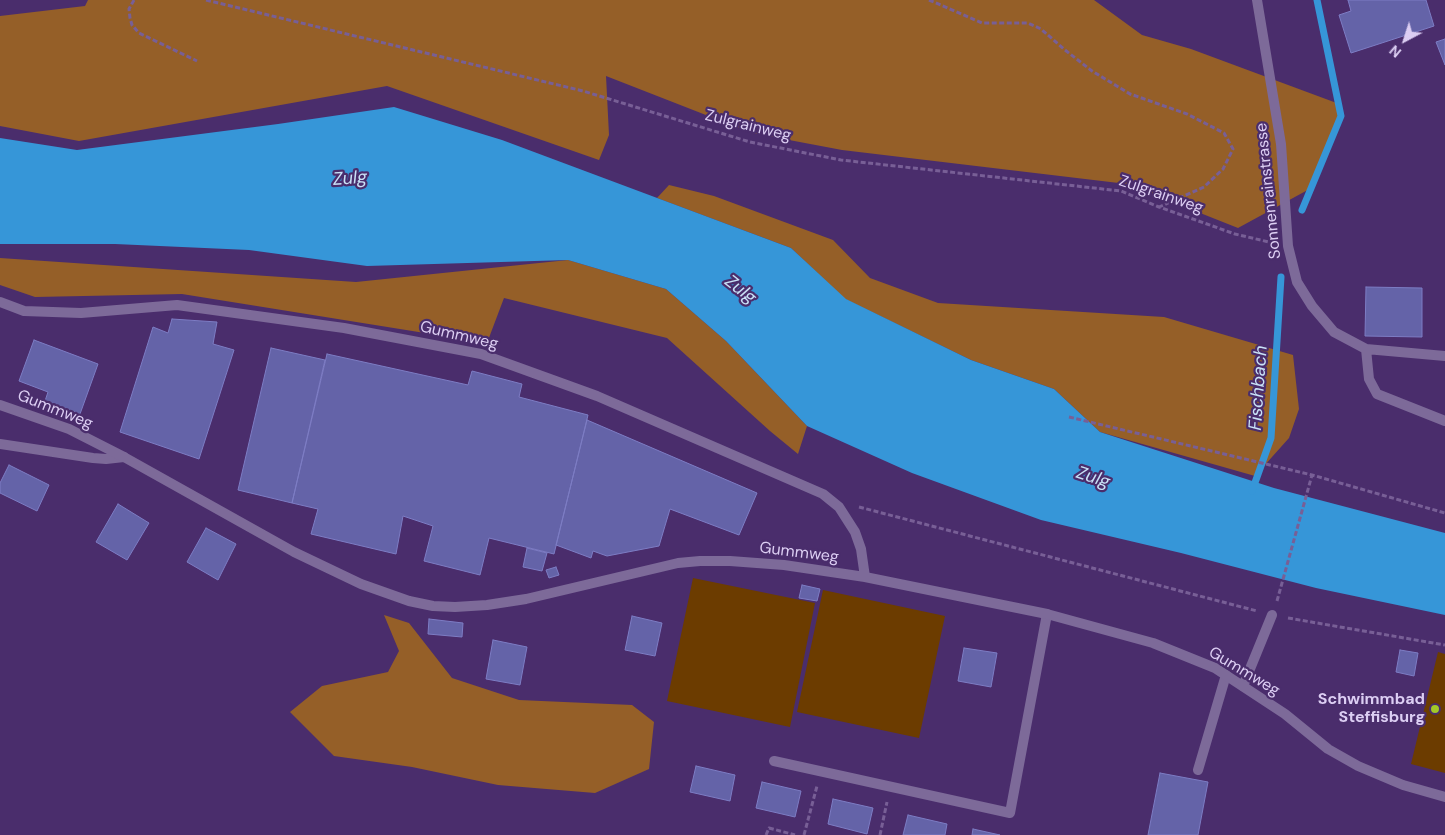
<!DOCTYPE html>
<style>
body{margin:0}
#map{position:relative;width:1445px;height:835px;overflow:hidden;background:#4a2d6c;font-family:"DM Sans",sans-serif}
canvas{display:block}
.north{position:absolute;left:1380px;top:15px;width:50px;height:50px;-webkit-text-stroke:4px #4a2d6c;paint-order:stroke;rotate:220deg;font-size:14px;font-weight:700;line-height:20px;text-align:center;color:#dccef3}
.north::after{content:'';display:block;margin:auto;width:18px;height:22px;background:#dccef3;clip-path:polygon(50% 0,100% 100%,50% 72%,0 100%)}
</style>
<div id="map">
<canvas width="1445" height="835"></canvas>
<div class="north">N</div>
</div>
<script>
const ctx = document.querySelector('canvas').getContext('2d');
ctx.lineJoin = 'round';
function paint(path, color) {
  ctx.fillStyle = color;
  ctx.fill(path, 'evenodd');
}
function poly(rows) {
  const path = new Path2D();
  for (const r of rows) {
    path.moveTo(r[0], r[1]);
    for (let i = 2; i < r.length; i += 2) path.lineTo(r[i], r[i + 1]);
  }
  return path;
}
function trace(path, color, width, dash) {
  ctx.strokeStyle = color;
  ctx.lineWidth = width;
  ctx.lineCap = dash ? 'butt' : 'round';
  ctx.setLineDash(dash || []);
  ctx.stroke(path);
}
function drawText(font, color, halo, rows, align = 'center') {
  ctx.font = font + ' "DM Sans",sans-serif';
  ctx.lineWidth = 4.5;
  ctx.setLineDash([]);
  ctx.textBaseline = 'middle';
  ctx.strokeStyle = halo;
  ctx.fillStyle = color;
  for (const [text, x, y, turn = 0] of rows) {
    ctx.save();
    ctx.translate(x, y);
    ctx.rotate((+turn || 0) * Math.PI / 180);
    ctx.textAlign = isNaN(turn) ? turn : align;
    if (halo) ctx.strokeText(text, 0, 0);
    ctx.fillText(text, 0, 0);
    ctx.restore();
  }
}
paint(poly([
 [693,578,815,603,790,727,667,701],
 [823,590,945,616,919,738,797,712],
 [1438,652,1445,654,1445,773,1411,764]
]), '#6c3c00');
paint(poly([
 [88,0,1094,0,1142,35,1191,49,1342,105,1315,186,1238,228,1127,184,842,150,752,133,606,76,609,135,599,160,387,86,79,141,0,126,0,16,85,6],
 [669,185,714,196,833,240,870,278,938,303,1164,317,1293,355,1299,409,1289,438,1255,476,1100,432,1054,389,971,360,845,299,791,248,657,198],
 [0,258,356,282,568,260,666,289,726,341,807,426,798,454,770,431,667,338,504,298,487,343,182,294,35,297,0,285],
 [384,615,409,623,452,678,519,700,632,705,654,722,649,769,595,793,498,785,412,767,334,756,290,712,322,686,388,672,399,651]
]), '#955f28');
paint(poly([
 [394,107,502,140,791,248,846,299,971,360,1054,389,1100,432,1274,488,1445,533,1445,615,1316,588,1181,553,1041,520,912,473,807,426,726,341,666,289,568,260,367,266,249,250,115,244,0,244,0,138,77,150,278,124]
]), '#3696d8');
trace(poly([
 [1302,210,1341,116,1317,0],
 [1252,491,1271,438,1281,277]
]), '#3696d8', 7);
const building = poly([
 [1348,0,1426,0,1434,26,1351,53,1339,15,1351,11,1348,0],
 [1445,39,1445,65,1436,42,1445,39],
 [1366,287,1422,288,1422,337,1365,336,1366,287],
 [172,319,217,322,213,344,234,350,199,459,120,432,153,327,168,333,172,319],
 [34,340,98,364,80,414,45,401,48,392,19,381,34,340],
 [271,348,325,360,292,503,238,490,271,348],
 [327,354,468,385,472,371,522,384,519,397,588,415,554,554,489,538,480,575,424,561,433,526,403,516,396,554,311,534,318,509,292,503,327,354],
 [587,420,757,493,739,535,670,509,659,546,607,556,593,551,591,558,556,545,587,420],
 [9,465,49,485,37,511,0,493,0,483,9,465],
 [118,504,149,523,127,560,96,542,118,504],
 [206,528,236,544,218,580,187,562,206,528],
 [527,548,547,553,542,571,523,567,527,548],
 [556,567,559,575,549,578,546,570,556,567],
 [802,585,820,589,817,601,799,598,802,585],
 [632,616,662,623,655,656,625,650,632,616],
 [429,619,463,623,462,637,428,634,429,619],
 [493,640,527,647,520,685,486,679,493,640],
 [964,648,997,653,991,687,958,681,964,648],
 [1400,650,1418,653,1414,676,1396,672,1400,650],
 [696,766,735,775,730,801,690,792,696,766],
 [1160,773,1208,782,1198,835,1148,835,1160,773],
 [762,782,801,791,795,817,756,808,762,782],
 [833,799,873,808,867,834,828,824,833,799],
 [908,815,947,824,945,835,903,835,908,815],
 [973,829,1000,835,972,835,973,829]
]);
paint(building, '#6463a8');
trace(building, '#7d7dc4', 1);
trace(poly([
 [134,0,129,9,130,18,132,25,139,33,197,61],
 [206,0,583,91,750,142,841,160,1121,191,1159,207,1235,234,1273,243],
 [929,0,982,23,1028,23,1041,29,1065,50,1092,71,1130,94,1187,114,1224,133,1233,149,1223,169,1204,187,1159,207],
 [1069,417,1312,475,1445,513],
 [859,507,1257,611],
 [1277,601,1312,475],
 [1288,618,1445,645],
 [766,835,769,828,795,835],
 [804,835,817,786],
 [880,835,887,802]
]), '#785f96', 3, [5, 2.5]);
trace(poly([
 [0,444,93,458,106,459,124,457],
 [1243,686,1272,615],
 [774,761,1010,813,1047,614],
 [1198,770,1226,675]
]), '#7d6a99', 10);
trace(poly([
 [1257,0,1281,144,1288,246,1297,282,1312,306,1334,332,1366,349,1445,356],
 [0,302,24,311,81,313,177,305,344,328,481,354,597,396,823,494,839,507,855,532,861,549,865,577],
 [1366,349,1369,379,1377,394,1445,421],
 [0,405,69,429,124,457,294,552,361,584,409,601,433,606,455,607,487,605,526,599,678,563,700,561,730,561,784,565,865,577,1047,614,1153,643,1215,668,1285,714,1328,749,1358,766,1403,785,1445,797]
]), '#7d6a99', 10);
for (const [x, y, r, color] of [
 [1435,709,5,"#a3c927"]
]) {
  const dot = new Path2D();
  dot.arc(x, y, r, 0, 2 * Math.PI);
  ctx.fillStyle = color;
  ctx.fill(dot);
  trace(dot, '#4a2d6c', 2);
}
drawText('16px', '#dccef3', '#4a2d6c', [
 ["Zulgrainweg",748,126,14],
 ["Sonnenrainstrasse",1269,191,-96],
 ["Zulgrainweg",1161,195,19],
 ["Gummweg",459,336,13],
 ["Gummweg",55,410,22],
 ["Gummweg",799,553,7],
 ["Gummweg",1244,672,31]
]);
drawText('bold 16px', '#dccef3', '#4a2d6c', [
 ["Schwimmbad",1425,700],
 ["Steffisburg",1425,718]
], 'right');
drawText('italic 18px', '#c9e2f7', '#4a2d6c', [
 ["Zulg",350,179,-4],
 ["Zulg",740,290,38],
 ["Fischbach",1259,388,-86],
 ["Zulg",1093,478,18]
]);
</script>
